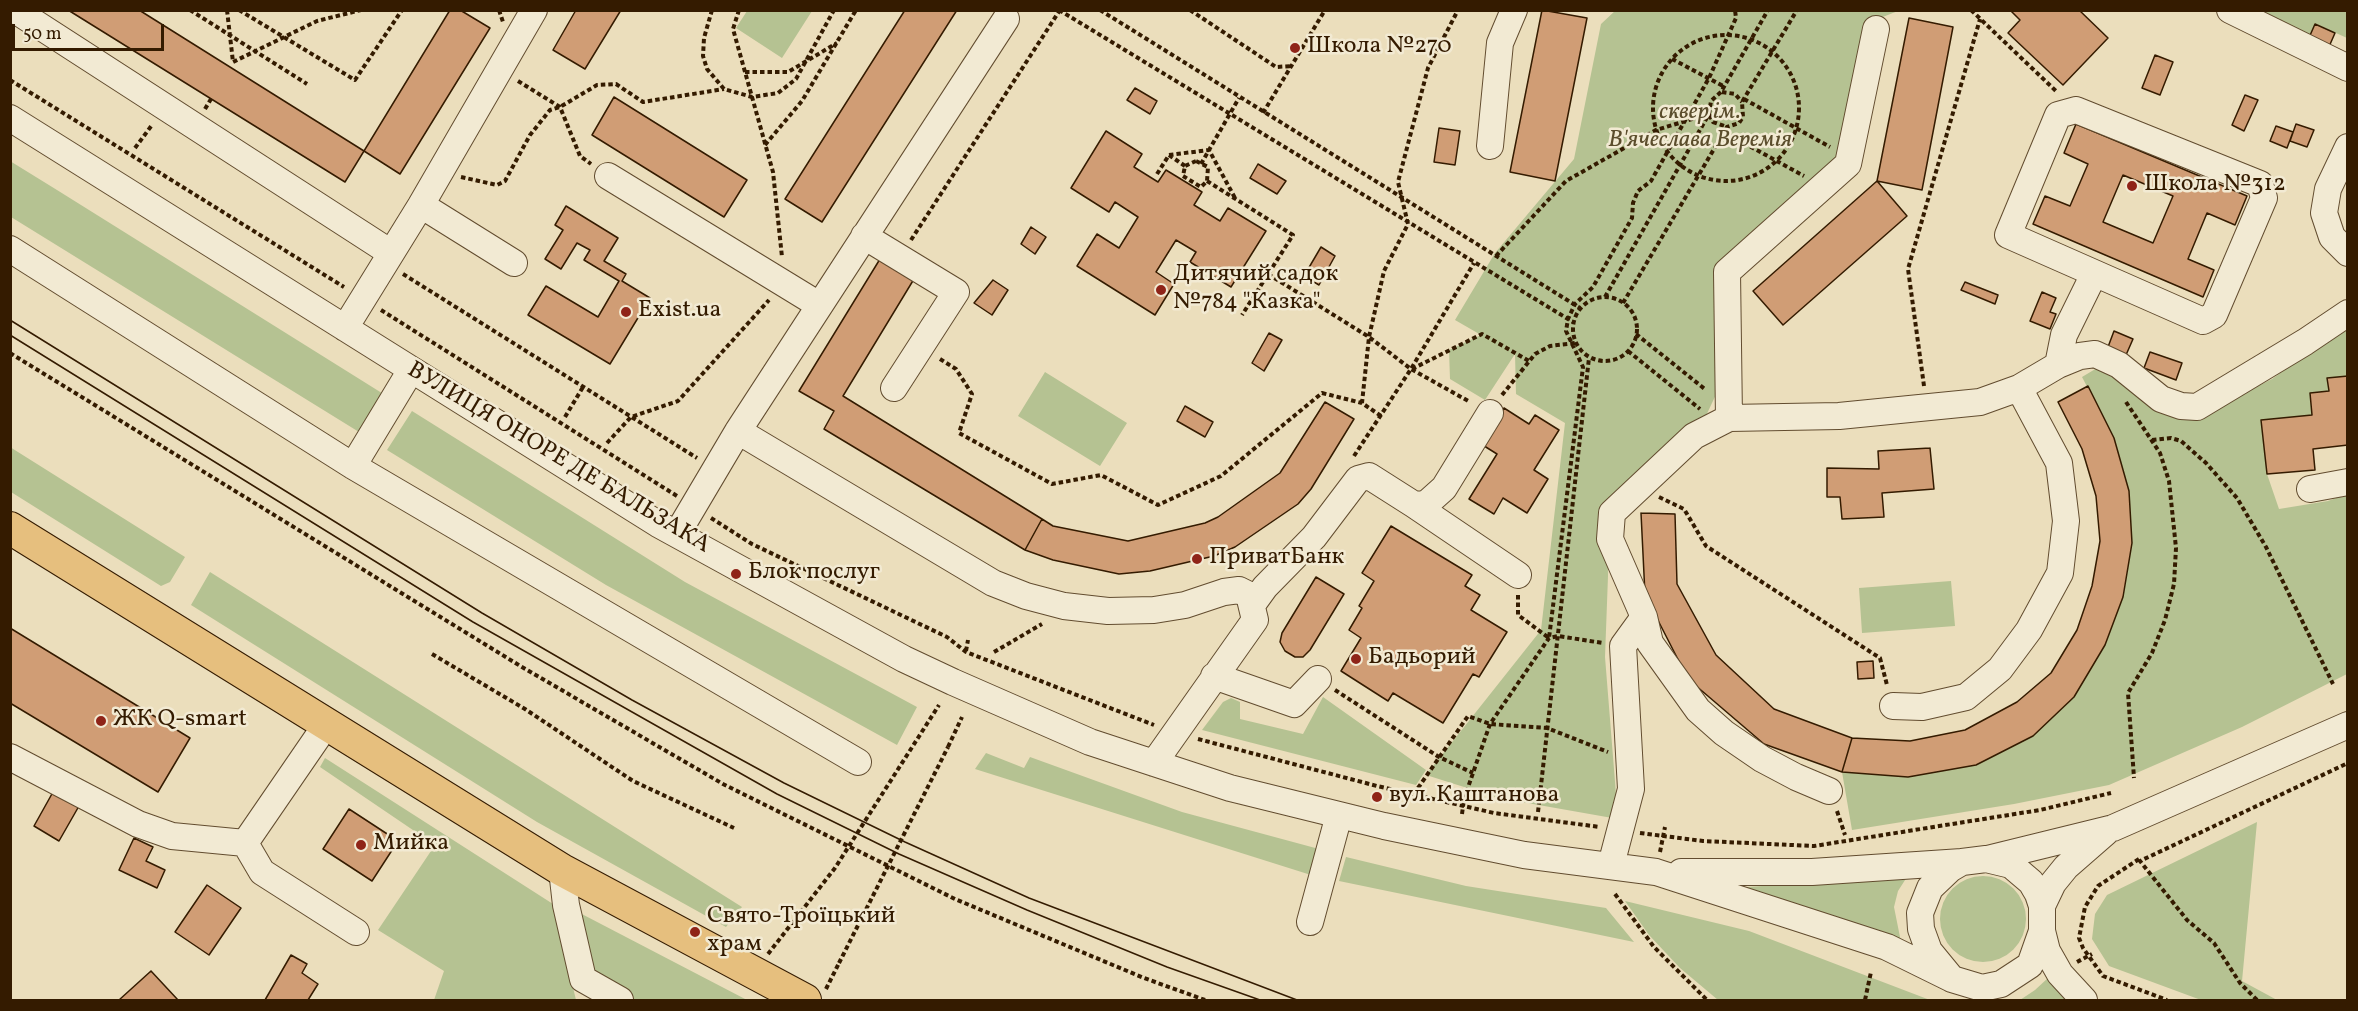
<!DOCTYPE html>
<meta charset="utf-8">
<style>
body{margin:0}
#map{position:relative;width:2358px;height:1011px;overflow:hidden;background:#ebdebc;font-family:Vollkorn,serif}
canvas{display:block}
.frame{position:absolute;inset:0;border:12px solid #341b00;pointer-events:none}
.scale{position:absolute;left:12px;top:24px;width:152px;height:27px;box-sizing:border-box;border:3px solid #341b00;border-top:0;padding-left:8px;font-size:18px;line-height:21px;white-space:nowrap;color:#341b00;-webkit-text-stroke:4px #f2ead3;paint-order:stroke}
</style>
<div id="map">
<canvas width="2358" height="1011"></canvas>
<div class="frame"></div>
<div class="scale">50 m</div>
</div>
<script>
const ctx = document.querySelector('canvas').getContext('2d');
ctx.lineJoin = 'round';
function paint(path, color) {
  ctx.fillStyle = color;
  ctx.fill(path, 'evenodd');
}
function poly(rows) {
  const path = new Path2D();
  for (const r of rows) {
    if (r.length === 3) {
      path.moveTo(r[0] + r[2], r[1]);
      path.arc(r[0], r[1], r[2], 0, 2 * Math.PI);
      continue;
    }
    path.moveTo(r[0], r[1]);
    for (let i = 2; i < r.length; i += 2) path.lineTo(r[i], r[i + 1]);
  }
  return path;
}
function trace(path, color, width, dash) {
  ctx.strokeStyle = color;
  ctx.lineWidth = width;
  ctx.lineCap = dash ? 'butt' : 'round';
  ctx.setLineDash(dash || []);
  ctx.stroke(path);
}
function drawText(font, color, halo, rows, align = 'center') {
  ctx.font = font + ' Vollkorn,serif';
  ctx.lineWidth = 5;
  ctx.setLineDash([]);
  ctx.textBaseline = 'middle';
  ctx.strokeStyle = halo;
  ctx.fillStyle = color;
  for (const [text, x, y, turn = 0] of rows) {
    ctx.save();
    ctx.translate(x, y);
    ctx.rotate((+turn || 0) * Math.PI / 180);
    ctx.textAlign = isNaN(turn) ? turn : align;
    if (halo) ctx.strokeText(text, 0, 0);
    ctx.fillText(text, 0, 0);
    ctx.restore();
  }
}
paint(poly([
 [1616,10,1898,11,1870,22,1841,156,1719,270,1720,386,1704,420,1607,512,1608,576,1605,657,1618,819,1499,798,1426,775,1541,630,1565,423,1516,394,1515,354,1485,400,1450,379,1449,350,1481,335,1455,320,1495,253,1574,159,1601,24],
 [747,11,747,10,812,11,782,58,736,28],
 [2252,11,2347,11,2347,38,2316,24,2308,40],
 [10,161,57,190,385,395,359,432,11,217],
 [2347,324,2347,376,2327,379,2329,391,2310,393,2312,415,2261,420,2267,474,2279,509,2328,501,2347,494,2347,674,2242,727,2109,785,2014,804,1852,830,1842,772,1908,777,1976,765,2033,736,2074,697,2105,645,2123,597,2132,543,2129,491,2114,438,2082,377,2102,365,2194,418,2272,379],
 [1045,372,1127,423,1100,466,1018,416],
 [412,411,685,582,917,707,897,745,606,585,387,450],
 [10,447,185,557,170,582,161,586,11,492],
 [210,572,742,907,726,927,537,822,191,605],
 [1951,581,1955,626,1862,633,1859,588],
 [1323,697,1426,770,1416,785,1202,730,1223,702,1231,698,1240,702,1240,719,1303,734],
 [986,753,1024,768,1030,757,1182,812,1319,849,1311,875,975,769],
 [325,758,553,904,576,1000,434,1000,444,971,378,930,435,845,320,767],
 [2257,822,2242,981,2277,1000,2201,1000,2109,966,2092,939,2095,914,2107,895],
 [1346,857,1466,886,1606,908,1634,942,1339,881],
 [1983,919,43],
 [1907,877,1898,891,1894,907,1901,942,1746,887],
 [1625,901,1749,931,1930,1000,1718,1000,1680,968,1649,935],
 [576,911,747,1000,635,1000,591,975],
 [2048,978,2067,1000,2020,1000,2035,990]
]), '#b5c292');
const building = poly([
 [68,10,139,10,364,151,345,182,68,10],
 [450,10,460,10,490,28,400,174,364,151,450,10],
 [576,10,621,10,585,69,553,50,576,10],
 [905,10,957,10,822,222,785,199,905,10],
 [1542,10,1587,18,1555,181,1510,172,1542,10],
 [2010,10,2079,10,2108,38,2063,85,2008,33,2020,20,2010,10],
 [1909,18,1953,27,1922,190,1877,181,1909,18],
 [2315,24,2335,33,2328,49,2308,40,2315,24],
 [2155,55,2173,62,2160,95,2142,88,2155,55],
 [1135,88,1157,101,1150,114,1127,100,1135,88],
 [2245,95,2258,100,2244,131,2232,125,2245,95],
 [614,97,747,180,724,217,592,135,614,97],
 [2076,124,2247,196,2235,225,2207,213,2188,259,2214,270,2203,297,2033,224,2045,196,2070,206,2088,164,2064,153,2076,124],
 [2123,175,2173,196,2153,243,2103,222,2123,175],
 [2296,124,2314,130,2307,147,2290,141,2296,124],
 [2276,126,2293,132,2287,148,2270,141,2276,126],
 [1439,128,1460,131,1455,165,1434,162,1439,128],
 [1106,131,1142,154,1134,167,1158,182,1166,170,1202,192,1194,205,1220,221,1228,208,1266,231,1231,287,1190,262,1196,252,1176,240,1156,272,1174,284,1155,315,1077,266,1097,234,1119,248,1138,217,1115,202,1109,212,1071,188,1106,131],
 [1258,164,1286,181,1277,194,1250,178,1258,164],
 [1877,181,1907,216,1783,325,1753,291,1877,181],
 [566,206,618,238,604,261,626,274,622,281,650,298,610,364,528,315,546,286,598,317,619,281,584,260,590,250,577,243,561,269,545,259,563,230,555,225,566,206],
 [1031,227,1046,237,1035,254,1021,244,1031,227],
 [1321,247,1335,256,1319,285,1304,276,1321,247],
 [880,259,914,279,843,396,1042,519,1025,550,824,429,834,411,799,391,880,259],
 [993,280,1008,290,992,315,974,303,993,280],
 [1965,282,1998,295,1995,304,1961,290,1965,282],
 [2042,292,2056,298,2050,312,2056,314,2050,329,2030,321,2042,292],
 [2114,331,2133,339,2126,355,2108,347,2114,331],
 [1269,333,1282,340,1264,371,1252,363,1269,333],
 [2150,352,2182,363,2176,380,2144,368,2150,352],
 [2348,376,2348,445,2313,449,2315,470,2267,474,2261,420,2312,415,2310,393,2329,391,2327,378,2348,376],
 [2088,386,2114,438,2129,491,2132,543,2123,597,2105,645,2074,697,2033,736,1976,765,1908,777,1842,772,1852,738,1910,741,1965,730,2017,702,2051,673,2077,630,2092,586,2100,541,2096,496,2082,449,2058,402,2088,386],
 [1325,402,1354,419,1311,489,1298,504,1235,547,1214,556,1150,571,1119,574,1053,560,1025,550,1042,519,1053,526,1128,541,1205,523,1218,517,1280,473,1325,402],
 [1185,406,1213,422,1205,437,1177,421,1185,406],
 [1504,408,1529,424,1535,415,1559,430,1534,470,1548,479,1527,513,1503,498,1494,514,1469,499,1497,454,1481,444,1504,408],
 [1930,448,1934,489,1882,493,1884,517,1842,519,1840,497,1827,497,1827,468,1879,469,1878,451,1930,448],
 [1641,513,1675,514,1677,584,1716,655,1774,709,1852,738,1842,772,1764,744,1688,679,1645,595,1641,513],
 [1391,526,1472,575,1465,586,1480,595,1471,610,1507,632,1479,677,1473,674,1443,723,1393,693,1388,701,1341,671,1361,638,1349,630,1362,608,1359,606,1374,581,1362,573,1391,526],
 [1316,577,1344,594,1310,650,1303,657,1295,657,1285,651,1280,642,1282,633,1316,577],
 [10,628,190,738,158,792,10,703,10,628],
 [1873,661,1874,678,1858,679,1857,662,1873,661],
 [53,792,79,806,59,841,34,826,53,792],
 [349,809,398,841,372,881,323,849,349,809],
 [134,838,153,847,146,861,165,870,157,888,119,870,134,838],
 [207,885,241,908,209,955,175,932,207,885],
 [291,955,307,964,302,973,318,984,308,1000,265,1000,291,955],
 [151,971,178,1000,119,1000,151,971]
]);
paint(building, '#d09d75');
trace(building, '#341b00', 1.5);
const minor = poly([
 [15,10,391,253],
 [2230,10,2348,68],
 [2076,110,2260,184,2264,198,2214,315,2203,321,2008,235,2058,115,2076,110],
 [10,118,658,524,904,659,953,682,1090,742,1230,788,1384,826,1524,855,1656,872,1887,947,1952,979,1982,988,2001,984,2030,965,2042,931,2042,906,2038,894,2031,882,2011,865,1986,859,1962,862,1950,869,1930,888,1920,913,1921,929,1929,951,1952,979],
 [1490,146,1500,43,1514,10],
 [2348,147,2328,189,2324,213,2332,237,2348,253],
 [608,176,819,305],
 [421,205,514,263],
 [864,236,956,292,894,388],
 [10,249,353,466,858,762],
 [345,328,421,205,534,10],
 [2058,365,2064,335,2094,274],
 [1729,418,1727,272,1848,164,1876,29],
 [738,431,993,583,1026,596,1064,606,1108,611,1154,610,1185,605,1224,592,1239,590,1249,595,1255,620,1154,763],
 [353,466,411,370],
 [2310,489,2348,482],
 [1413,504,1518,575],
 [677,534,738,431,1006,19],
 [1252,605,1265,587,1314,537,1358,479,1369,476,1413,504,1425,505,1444,488,1490,413],
 [1214,676,1294,704,1318,679],
 [1893,706,1922,707,1966,697,2000,669,2029,630,2060,573,2066,521,2059,463,2019,388,2058,365,2080,356,2095,354,2119,365,2161,399,2181,406,2197,407,2305,342,2348,313],
 [10,757,138,824,172,836,245,843,326,725],
 [1829,791,1796,777,1762,759,1724,733,1698,710,1650,643,1644,617,1610,539,1612,513,1694,436,1729,418,1839,416,1980,402,2019,388],
 [245,843,262,872,356,932],
 [1987,859,2113,828,2348,725],
 [1611,865,1631,789,1623,646,1644,617],
 [562,870,566,905,583,979,620,1000],
 [1681,872,1812,872,1962,862],
 [2042,906,2053,883,2066,867,2105,833],
 [1310,922,1339,815],
 [2042,931,2047,951,2060,974,2084,1000]
]);
const major = poly([
 [10,528,562,870,805,1000]
]);
trace(minor, '#624c2f', 28);
trace(major, '#341b00', 34);
trace(poly([
 [190,10,307,84],
 [227,10,233,62,317,21,361,10],
 [239,10,355,80,402,10],
 [499,10,503,22],
 [712,10,704,38,703,56,707,69,724,89,752,97,778,93,796,79,834,10],
 [739,10,733,29,773,172,782,257],
 [1059,10,1573,322],
 [1100,10,1580,308],
 [1190,10,1276,67,1292,66],
 [1971,10,2057,92],
 [1726,108,73],
 [1672,59,1725,87],
 [745,72,788,72,837,43],
 [10,80,344,287],
 [518,81,560,107,580,156,591,164],
 [1722,92,1735,94,1742,102],
 [1744,99,1830,147],
 [205,109,211,99],
 [1263,113,1325,10],
 [1724,132,1804,176],
 [765,145,802,101,856,10],
 [135,148,152,125],
 [1169,155,1209,150,1235,198],
 [1196,161,1208,167,1207,181,1201,187,1183,176,1185,166,1196,161],
 [1201,164,1239,98],
 [1157,174,1169,155,1185,166],
 [461,177,497,185,505,181,530,135,550,110,560,107,597,85,616,84,643,102,724,89],
 [1207,181,1293,235,1242,315],
 [911,240,1060,10],
 [1496,256,1566,181,1656,130,1709,114,1713,122,1727,127],
 [403,274,697,458],
 [1268,274,1369,337,1411,369,1470,402],
 [1605,329,32],
 [1605,297,1709,114,1711,101,1721,92,1768,10],
 [1623,303,1727,127,1739,123,1743,117,1742,102,1797,10],
 [381,310,677,496],
 [1636,334,1706,390],
 [1628,351,1700,409],
 [10,353,522,667,723,784,955,899,1144,978,1205,1000],
 [940,359,956,369,972,394,959,433,1052,484,1101,475,1158,505,1221,476,1322,393,1362,403],
 [1412,369,1482,334,1529,361],
 [1924,386,1908,269,1980,19],
 [1502,395,1535,354,1550,346,1575,343],
 [2126,402,2160,453,2169,481,2176,548,2174,584,2165,620,2152,653,2128,693,2134,778],
 [1381,416,1362,403,1369,337,1384,271,1408,224,1398,182,1428,68,1458,10],
 [565,417,583,387],
 [2152,440,2171,438,2181,441,2206,463,2237,498,2266,547,2333,684],
 [607,443,631,417,678,401,769,300],
 [1354,456,1411,369,1474,263],
 [1659,497,1684,509,1706,546,1880,658,1887,685],
 [711,518,752,544,947,637,966,652,1154,725],
 [1518,595,1518,615,1549,638,1583,367,1566,331,1568,319,1575,304,1593,287,1632,218,1633,203,1638,191,1651,181,1709,78,1736,18,1735,10],
 [966,651,968,640],
 [994,652,1042,624],
 [432,654,525,709,633,781,734,828],
 [1335,690,1439,757,1473,773],
 [1198,739,1377,786,1494,813,1600,827],
 [948,747,962,717],
 [1418,788,1468,716,1490,724,1547,728,1608,752],
 [1837,811,1845,835],
 [1538,812,1589,358],
 [1462,814,1464,799,1490,724,1549,638,1558,636,1603,643],
 [1640,833,1703,841,1814,846,2040,810,2111,793],
 [1660,852,1665,827],
 [2139,859,2098,886,2085,907,2079,938,2083,948,2103,976,2167,1000],
 [1615,894,1654,947,1707,1000],
 [768,954,835,868,939,705],
 [2077,962,2092,954],
 [826,989,839,963],
 [1865,1000,1871,972],
 [2257,1000,2240,983,2214,943,2187,920,2140,861,2348,763]
]), '#341b00', 4, [4.5, 3]);
trace(minor, '#f2ead3', 26);
trace(major, '#e6bf7e', 32);
trace(poly([
 [10,320,482,613,632,700,784,783,905,842,1029,898,1297,1000],
 [10,335,473,622,777,794,899,854,1027,910,1167,967,1260,1000]
]), '#341b00', 1.5);
trace(poly([
 [839,963,948,747]
]), '#341b00', 4, [4.5, 3]);
for (const [x, y, r, color] of [
 [1295,48,6,"#8f2418"],
 [2132,186,6,"#8f2418"],
 [1161,290,6,"#8f2418"],
 [626,312,6,"#8f2418"],
 [1197,559,6,"#8f2418"],
 [736,574,6,"#8f2418"],
 [1356,659,6,"#8f2418"],
 [101,721,6,"#8f2418"],
 [1377,797,6,"#8f2418"],
 [361,845,6,"#8f2418"],
 [695,932,6,"#8f2418"]
]) {
  const dot = new Path2D();
  dot.arc(x, y, r, 0, 2 * Math.PI);
  ctx.fillStyle = color;
  ctx.fill(dot);
  trace(dot, '#f2ead3', 2);
}
drawText('24px', '#341b00', '#f2ead3', [
 ["Школа №270",1307,48],
 ["Школа №312",2144,186],
 ["Дитячий садок",1173,276],
 ["№784 \"Казка\"",1173,304],
 ["Exist.ua",638,312],
 ["ПриватБанк",1209,559],
 ["Блок послуг",748,574],
 ["Бадьорий",1368,659],
 ["ЖК Q-smart",113,721],
 ["вул. Каштанова",1389,797],
 ["Мийка",373,845],
 ["Свято-Троїцький",707,918],
 ["храм",707,946]
], 'left');
drawText('italic 24px', '#5b4d2c', '#f2ead3', [
 ["сквер ім.",1700,114],
 ["В'ячеслава Веремія",1700,142]
]);
drawText('24px', '#341b00', '#f2ead3', [
 ["ВУЛИЦЯ ОНОРЕ ДЕ БАЛЬЗАКА",558,459,31]
]);
</script>
